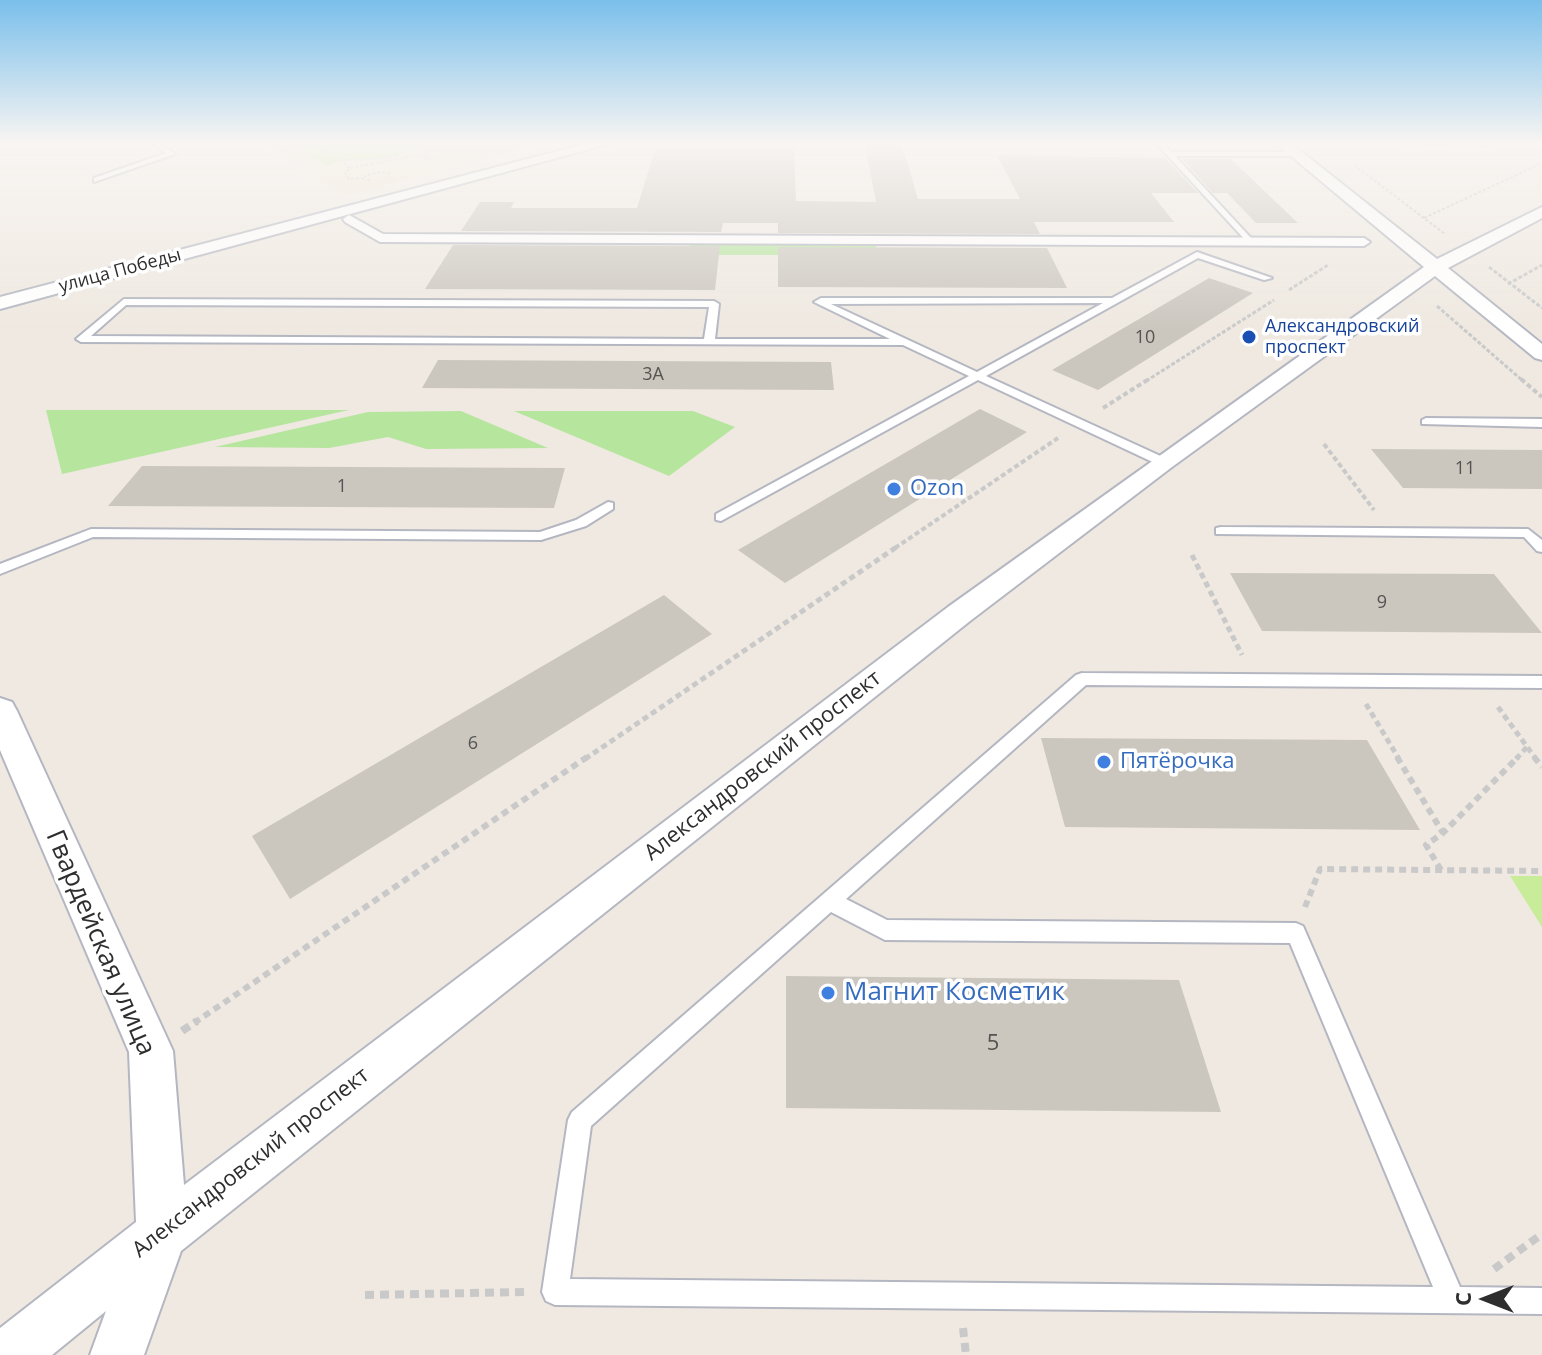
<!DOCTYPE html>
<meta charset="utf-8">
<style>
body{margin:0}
#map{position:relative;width:1542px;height:1355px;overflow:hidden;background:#efe9e1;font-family:"Open Sans",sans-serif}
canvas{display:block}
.north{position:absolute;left:1446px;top:1259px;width:80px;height:80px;-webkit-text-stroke:6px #fff;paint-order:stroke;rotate:270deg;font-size:22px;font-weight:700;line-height:32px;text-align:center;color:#2e2e2e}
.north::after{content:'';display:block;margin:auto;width:28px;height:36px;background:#2e2e2e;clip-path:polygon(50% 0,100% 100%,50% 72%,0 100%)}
</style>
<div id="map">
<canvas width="1542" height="1355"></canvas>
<div class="north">С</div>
</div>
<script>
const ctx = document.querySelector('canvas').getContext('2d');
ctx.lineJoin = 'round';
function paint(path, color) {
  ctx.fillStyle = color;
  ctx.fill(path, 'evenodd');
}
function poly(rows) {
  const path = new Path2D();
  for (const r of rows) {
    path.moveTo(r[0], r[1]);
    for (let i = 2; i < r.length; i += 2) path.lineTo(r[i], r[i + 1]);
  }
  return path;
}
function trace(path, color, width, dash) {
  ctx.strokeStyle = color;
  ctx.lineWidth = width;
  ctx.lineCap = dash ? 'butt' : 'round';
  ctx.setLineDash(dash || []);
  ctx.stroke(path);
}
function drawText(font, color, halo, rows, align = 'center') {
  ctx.font = font + ' "Open Sans",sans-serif';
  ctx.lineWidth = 7;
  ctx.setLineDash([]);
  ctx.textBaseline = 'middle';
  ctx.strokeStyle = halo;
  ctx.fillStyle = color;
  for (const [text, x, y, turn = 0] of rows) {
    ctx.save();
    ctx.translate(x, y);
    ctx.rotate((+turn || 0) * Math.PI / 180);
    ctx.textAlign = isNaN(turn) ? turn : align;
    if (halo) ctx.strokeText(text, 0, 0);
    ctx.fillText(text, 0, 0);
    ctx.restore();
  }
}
paint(poly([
 [259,141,552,141,347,195]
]), '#f0e6d1');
paint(poly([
 [691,240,875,240,878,255,701,255,689,248],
 [46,410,349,410,62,474],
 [461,411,548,448,426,449,388,437,329,448,215,447,368,412],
 [514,411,693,411,735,427,669,476]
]), '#b6e59e');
paint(poly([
 [285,141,430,141,393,157,343,161,327,166],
 [1510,876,1542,876,1542,927]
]), '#c9ec9a');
paint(poly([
 [864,141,901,141,918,199,1020,199,997,155,1165,158,1198,193,1151,193,1174,222,1034,222,1040,234,778,233,778,223,723,223,721,232,461,231,480,202,514,202,511,208,637,208,655,149,794,149,796,201,876,202],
 [1182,159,1231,159,1298,223,1256,223,1227,193,1213,193],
 [453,245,720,246,715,290,425,289],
 [778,247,1047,248,1067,288,778,287],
 [1209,278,1253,293,1098,390,1052,370],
 [438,360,831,362,834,390,422,388],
 [980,409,1027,432,785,583,738,550],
 [1371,449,1542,450,1542,489,1403,488],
 [142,466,565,468,554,508,108,506],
 [1230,573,1494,574,1542,633,1262,631],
 [664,595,712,634,290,899,252,836],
 [1041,738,1367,740,1420,830,1065,827],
 [786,976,1179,980,1221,1112,786,1108]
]), '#cbc7bf');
const service = poly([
 [150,141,157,141,175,154,94,182,94,178,166,153,150,141],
 [1154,141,1161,141,1171,152,1297,152,1301,154,1297,156,1175,156,1251,238,1252,240,1248,243,1154,141],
 [1398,141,1492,141,1495,143,1492,145,1401,143,1398,141],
 [1197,252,1272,278,1264,280,1198,258,986,376,1167,459,1167,465,1159,465,978,380,721,521,716,520,716,514,969,376,903,345,81,342,76,339,124,299,714,301,719,304,715,339,890,339,814,302,821,298,1112,298,1197,252],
 [1103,303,977,372,831,304,1103,303],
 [126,305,709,307,704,339,91,336,126,305],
 [1426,418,1542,419,1542,427,1422,424,1422,420,1426,418],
 [608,502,613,503,613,509,586,526,541,540,93,537,0,574,0,564,91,529,540,532,576,520,608,502],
 [1221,527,1528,529,1542,540,1542,552,1537,551,1524,537,1216,534,1216,528,1221,527],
 [1082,673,1542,676,1542,688,1086,685,846,899,887,920,1296,923,1303,926,1460,1287,1542,1288,1542,1314,555,1305,546,1301,542,1292,568,1120,572,1112,1076,675,1082,673],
 [831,912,885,940,1290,943,1433,1287,570,1279,591,1126,831,912]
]);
const pedestrian = poly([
 [349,215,383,234,1364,238,1370,242,1364,246,380,242,345,222,343,219,349,215]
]);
const minor = poly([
 [596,141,619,141,0,309,0,297,596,141],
 [1273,141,1288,141,1437,259,1542,207,1542,218,1448,268,1542,344,1542,360,1535,358,1435,276,1172,467,970,621,181,1251,144,1355,90,1355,106,1311,52,1355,0,1355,0,1328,136,1222,129,1052,0,750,0,698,12,702,17,711,173,1051,184,1185,948,607,1424,267,1273,141]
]);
trace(service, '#b4b7c1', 4);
trace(pedestrian, '#b4b7c1', 4);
trace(minor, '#b4b7c1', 4);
trace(poly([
 [307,141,341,161],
 [450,141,421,155,433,160,463,148,496,141],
 [1354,165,1445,234],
 [350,168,341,161,393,157,430,141],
 [364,178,349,179,345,173,350,168,421,155],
 [370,181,365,176,379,172,392,174],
 [1424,218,1542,163]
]), '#c9c9c9', 2, [3, 2]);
trace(poly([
 [1489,267,1542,308],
 [1508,284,1542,265],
 [1289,290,1328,265],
 [1437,306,1523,381],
 [1146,381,1274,300]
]), '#c9c9c9', 3, [4, 2]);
trace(poly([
 [1521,379,1542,397],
 [1103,408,1149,379],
 [1324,444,1374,510],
 [895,548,1058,438]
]), '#c9c9c9', 4, [5, 3]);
trace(poly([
 [1192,555,1242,655],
 [1366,704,1399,759],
 [1498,707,1536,759],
 [585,759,898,546],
 [1516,759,1527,747]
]), '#c9c9c9', 5, [6, 4]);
trace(poly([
 [1397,757,1443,833],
 [1534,757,1542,767],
 [1441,870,1426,845,1443,833,1518,757],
 [1305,907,1320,869,1542,871],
 [194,1023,587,757]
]), '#c9c9c9', 6, [7, 5]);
trace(poly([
 [182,1031,197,1021],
 [1494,1269,1542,1234],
 [365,1295,524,1292],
 [963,1328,966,1355]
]), '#c9c9c9', 8, [9, 6]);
paint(service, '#fff');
paint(pedestrian, '#fff');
paint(minor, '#fff');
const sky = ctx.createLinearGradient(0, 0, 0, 331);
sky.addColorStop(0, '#7abfeb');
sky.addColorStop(0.43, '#f8f5f2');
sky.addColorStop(1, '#f8f5f200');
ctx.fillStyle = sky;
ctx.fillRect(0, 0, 1542, 331);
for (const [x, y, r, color] of [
 [1249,337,8,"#1a4fb4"],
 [894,489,8,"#3f7fe0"],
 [1104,762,8,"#3f7fe0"],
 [828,993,8,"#3f7fe0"]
]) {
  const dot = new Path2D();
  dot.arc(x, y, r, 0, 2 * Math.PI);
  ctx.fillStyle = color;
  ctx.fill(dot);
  trace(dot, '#fff', 3);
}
drawText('18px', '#2e2e2e', '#fff', [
 ["улица Победы",120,271,-15]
]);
drawText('18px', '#164399', '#fff', [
 ["Александровский",1265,327],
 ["проспект",1265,348]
], 'left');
drawText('18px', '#555452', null, [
 ["10",1145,338],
 ["3А",653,375],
 ["11",1465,469],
 ["1",342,487],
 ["9",1382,603],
 ["6",473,744]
]);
drawText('22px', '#366cbe', '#fff', [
 ["Ozon",910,489],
 ["Пятёрочка",1120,762]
], 'left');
drawText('22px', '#2e2e2e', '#fff', [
 ["Александровский проспект",763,766,-38],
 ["Александровский проспект",251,1163,-38]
]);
drawText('22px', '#555452', null, [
 ["5",993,1044]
]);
drawText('26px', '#2e2e2e', '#fff', [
 ["Гвардейская улица",100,943,67]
]);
drawText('26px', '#366cbe', '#fff', [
 ["Магнит Косметик",844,993]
], 'left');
</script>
